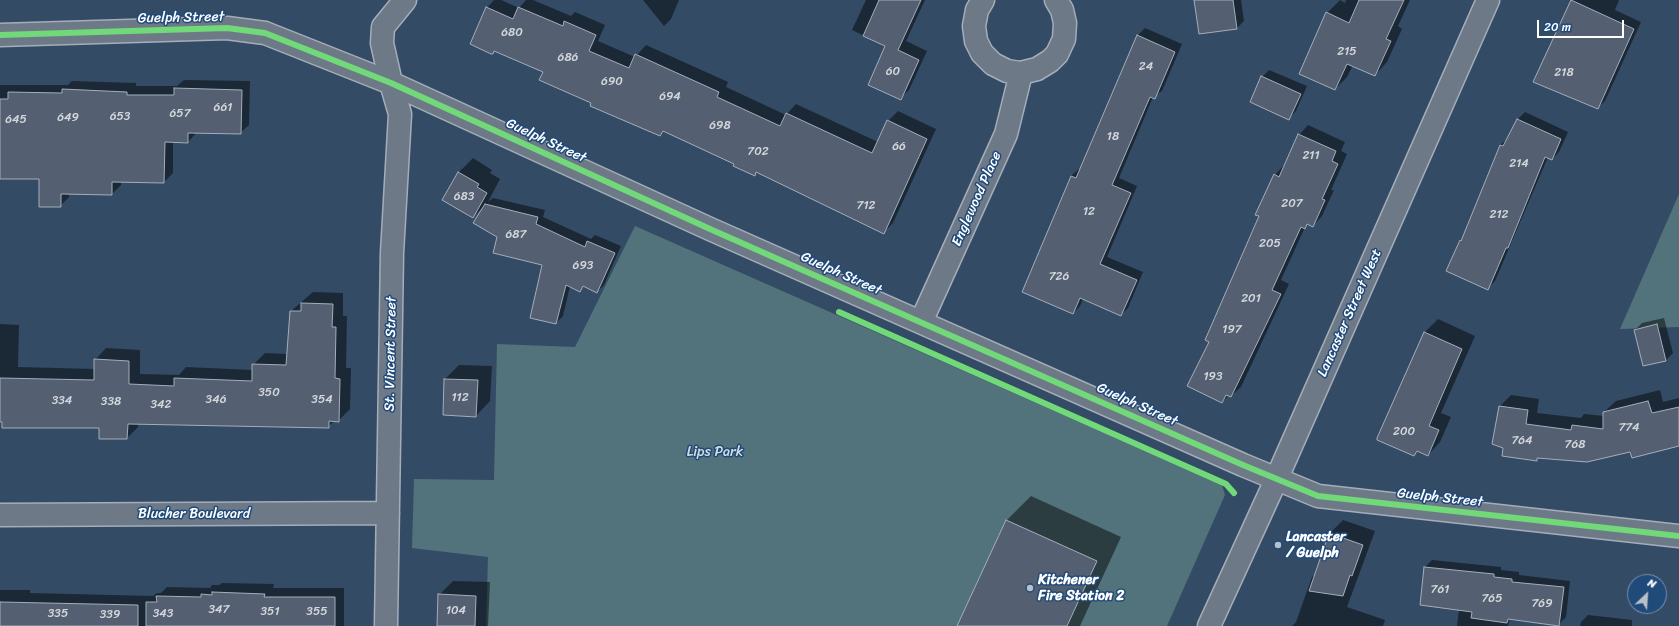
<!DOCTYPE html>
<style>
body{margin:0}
#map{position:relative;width:1679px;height:626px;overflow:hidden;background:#344b65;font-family:Sriracha,sans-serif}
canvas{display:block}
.north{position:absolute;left:1627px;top:574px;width:40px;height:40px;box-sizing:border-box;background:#1f4a7a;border:1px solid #7992af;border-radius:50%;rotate:25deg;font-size:11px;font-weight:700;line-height:16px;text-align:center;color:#fff}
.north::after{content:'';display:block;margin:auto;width:14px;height:18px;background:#b8c0c9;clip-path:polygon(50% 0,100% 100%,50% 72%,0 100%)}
.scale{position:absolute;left:1537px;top:20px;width:87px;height:18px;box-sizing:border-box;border:2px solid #fff;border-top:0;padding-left:5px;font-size:12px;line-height:14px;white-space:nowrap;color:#fff;-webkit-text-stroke:3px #1f4a7a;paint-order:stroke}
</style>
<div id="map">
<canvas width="1679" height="626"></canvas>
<div class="north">N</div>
<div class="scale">20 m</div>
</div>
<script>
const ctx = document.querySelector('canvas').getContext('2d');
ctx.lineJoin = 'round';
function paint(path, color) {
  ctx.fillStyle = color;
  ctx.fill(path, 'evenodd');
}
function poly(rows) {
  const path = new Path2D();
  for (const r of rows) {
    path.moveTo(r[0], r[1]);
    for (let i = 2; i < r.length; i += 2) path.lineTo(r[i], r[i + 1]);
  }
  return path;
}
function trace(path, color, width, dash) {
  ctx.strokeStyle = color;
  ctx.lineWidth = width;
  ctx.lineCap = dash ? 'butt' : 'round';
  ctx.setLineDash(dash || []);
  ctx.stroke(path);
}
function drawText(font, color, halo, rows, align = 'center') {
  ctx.font = font + ' Sriracha,sans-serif';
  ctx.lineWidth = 3;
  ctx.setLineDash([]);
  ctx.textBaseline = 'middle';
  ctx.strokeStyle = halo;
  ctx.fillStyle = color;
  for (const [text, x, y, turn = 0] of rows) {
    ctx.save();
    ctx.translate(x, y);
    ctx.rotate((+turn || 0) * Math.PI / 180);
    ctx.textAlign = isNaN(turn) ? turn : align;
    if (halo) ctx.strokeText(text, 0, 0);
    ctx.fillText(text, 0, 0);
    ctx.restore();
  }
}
paint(poly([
 [1679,194,1679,327,1620,329],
 [635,226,1222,485,1225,495,1167,626,486,626,488,557,412,548,414,479,494,480,497,344,575,347]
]), '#52737b');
paint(poly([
 [494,0,501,0,519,8,526,0,533,0,571,16,575,12,605,25,598,41,635,57,646,45,728,82,726,87,786,115,796,104,878,142,888,121,898,111,936,129,893,223,884,232,758,172,754,175,736,163,665,130,660,135,592,102,544,72,495,50,493,53,487,8],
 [643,0,679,0,671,19,664,26],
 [866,0,925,0,906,41,927,51,909,90,900,98,886,46,852,30],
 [1195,0,1241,0,1244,21,1237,28,1199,33],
 [1340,0,1345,3,1346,0,1410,0,1398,26,1402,29,1387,62,1375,75,1353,65,1347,77,1335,89,1327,13],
 [1572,0,1619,0,1615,10,1641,22,1605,101,1597,108,1535,81],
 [1145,28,1182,44,1162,91,1153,97,1119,178,1137,186,1107,257,1143,272,1128,308,1121,315,1083,299,1080,306,1073,313,1071,176,1079,169,1081,170,1138,35],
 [1269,70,1307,86,1296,111,1289,118,1262,77],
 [184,80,250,81,249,125,240,133,197,132,188,142,173,141,173,173,164,182,121,181,121,185,112,194,69,193,69,197,60,206,40,178,0,178,0,85,68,85,72,81,136,83,136,86,177,86],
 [1525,112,1568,132,1559,152,1552,159,1548,157,1495,281,1488,288,1461,241,1464,238,1500,145,1508,138,1518,119],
 [1308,125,1345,142,1341,151,1347,154,1331,190,1334,190,1322,216,1313,226,1309,224,1305,227,1281,280,1289,284,1241,387,1231,396,1229,395,1222,402,1210,342,1275,175,1284,165,1299,135],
 [473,158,492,170,490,173,500,179,488,202,493,198,545,210,543,217,591,239,595,235,621,246,604,285,597,292,584,286,580,290,570,286,563,316,556,323,543,264,498,237,484,206,473,217,443,200,459,172],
 [313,292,343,293,343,316,347,316,346,368,351,368,350,409,338,421,334,421,328,427,138,423,138,427,127,438,100,428,0,423,0,324,19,325,18,367,95,369,95,360,106,348,140,350,140,374,179,375,186,367,253,370,253,365,265,353,288,354,291,311],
 [1664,318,1673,353,1666,360,1635,330,1642,323],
 [1438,319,1475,336,1441,413,1451,417,1440,442,1428,455,1418,451,1414,455,1378,438,1425,332],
 [459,365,492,366,490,401,476,416,444,414,445,379],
 [1660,390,1663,402,1679,398,1679,446,1539,457,1536,460,1504,448,1499,407,1511,395,1539,399,1537,413,1581,418,1584,414,1604,416,1604,412,1616,401],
 [1031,496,1121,537,1080,626,958,626,1007,520],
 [1343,520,1375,531,1347,607,1385,620,1383,626,1292,626,1296,622,1312,577,1317,573,1330,533],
 [1432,560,1501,567,1501,570,1519,572,1519,575,1570,581,1566,617,1559,624,1510,619,1508,626,1457,626,1459,609,1425,567],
 [453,581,490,582,488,626,438,626,439,595],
 [222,583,274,584,273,588,344,588,344,626,0,626,0,590,30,590,30,593,153,596,157,593,161,593,167,587,210,588,212,585,219,585],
 [1588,615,1632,620,1632,626,1580,626,1581,622]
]), '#0007');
const building = poly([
 [879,0,921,0,898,50,919,60,901,100,868,85,885,46,863,36,879,0],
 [1194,0,1233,0,1237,29,1199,34,1194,0],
 [1359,0,1404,0,1386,39,1391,41,1375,76,1347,64,1335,90,1299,74,1326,12,1349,23,1359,0],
 [1571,0,1634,29,1598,109,1533,82,1571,0],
 [486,7,513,19,518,7,563,26,564,21,596,35,589,51,629,68,635,54,719,92,717,97,780,126,786,113,872,153,887,120,927,139,884,234,756,172,755,176,733,166,734,164,663,131,660,136,590,106,591,103,539,80,543,72,494,51,493,54,491,54,470,44,486,7],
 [1137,35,1175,52,1155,99,1150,97,1112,185,1131,193,1100,264,1137,280,1121,316,1080,298,1073,314,1022,292,1071,176,1076,178,1137,35],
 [1261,76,1301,94,1289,120,1250,102,1261,76],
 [174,88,242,90,241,134,188,133,188,143,165,142,164,183,112,182,112,195,61,194,61,207,39,207,39,179,0,179,0,99,8,99,8,92,62,93,62,89,127,92,127,95,174,95,174,88],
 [1517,119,1561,139,1552,160,1545,157,1508,248,1506,248,1488,290,1446,271,1460,240,1461,241,1500,145,1503,146,1517,119],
 [1298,134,1336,151,1332,161,1338,164,1322,199,1325,200,1313,227,1307,224,1305,229,1301,227,1272,290,1281,294,1231,397,1226,395,1222,403,1187,386,1209,342,1205,340,1259,216,1255,215,1274,174,1279,177,1298,134],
 [458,172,479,184,477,187,487,193,473,218,442,200,458,172],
 [485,204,538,217,536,224,585,247,587,241,615,253,597,293,583,286,580,292,566,285,556,324,530,318,542,265,493,253,497,237,473,223,485,204],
 [301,303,333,304,332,327,336,327,335,378,340,379,339,422,329,421,329,428,128,424,127,439,99,439,99,428,2,428,2,422,0,422,0,378,94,380,94,359,129,361,129,384,174,386,174,378,252,381,252,364,286,365,290,311,301,311,301,303],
 [1657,324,1666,361,1643,366,1634,330,1657,324],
 [1424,332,1462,349,1429,426,1439,430,1428,456,1417,451,1414,456,1377,440,1377,438,1424,332],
 [444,379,478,380,476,417,443,415,444,379],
 [1648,401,1652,413,1679,407,1679,446,1632,458,1630,452,1587,462,1537,458,1537,461,1502,456,1503,448,1492,444,1499,406,1528,410,1526,424,1571,430,1572,425,1603,429,1603,412,1648,401],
 [1006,520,1097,561,1067,626,957,626,1006,520],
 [1329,533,1363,545,1352,576,1350,575,1343,596,1309,591,1329,533],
 [1424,567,1494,574,1494,577,1512,579,1512,582,1564,587,1559,626,1508,619,1507,623,1471,618,1472,612,1420,605,1424,567],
 [212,592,265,594,264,597,335,597,335,626,146,626,146,602,157,602,156,596,201,597,201,594,212,595,212,592],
 [438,594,476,596,475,626,437,626,438,594],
 [0,602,138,605,138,626,0,626,0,602]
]);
paint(building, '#546072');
trace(building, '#a4aeba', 1);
const minor = poly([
 [983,0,977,10,974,26,976,41,982,53,993,64,1007,71,1021,73,1037,69,1050,61,1057,54,1064,39,1065,23,1062,10,1056,0],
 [0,35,227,28,265,33,391,83,710,229,1243,465,1318,496,1679,536],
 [921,322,1006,134,1021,73],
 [0,515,388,513],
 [386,626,392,253,400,114,391,83,382,43,383,27,405,0]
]);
const secondary = poly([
 [1209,626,1276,480,1488,0]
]);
trace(minor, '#a4aeba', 25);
trace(secondary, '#a4aeba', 25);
trace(minor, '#6d7986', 22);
trace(secondary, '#6d7986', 22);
trace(poly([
 [0,35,227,28,265,33,391,83,710,229,1243,465,1318,496,1679,536],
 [839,312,1226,484,1234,493]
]), '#71d979', 6);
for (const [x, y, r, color] of [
 [1278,545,4,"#b8c0c9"],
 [1030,588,4,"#b8c0c9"]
]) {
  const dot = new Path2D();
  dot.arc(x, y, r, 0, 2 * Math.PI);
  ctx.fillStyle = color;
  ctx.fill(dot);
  trace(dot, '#1f4a7a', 1.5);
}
drawText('12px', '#d4d7dc', null, [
 ["680",512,33],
 ["215",1347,52],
 ["686",568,58],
 ["24",1146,67],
 ["60",893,72],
 ["218",1564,73],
 ["690",612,82],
 ["694",670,97],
 ["661",223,108],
 ["657",180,114],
 ["653",120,117],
 ["649",68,118],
 ["645",16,120],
 ["698",720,126],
 ["18",1113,137],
 ["66",899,147],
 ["702",758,152],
 ["211",1311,156],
 ["214",1519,164],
 ["683",464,197],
 ["207",1292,204],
 ["712",866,206],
 ["12",1089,212],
 ["212",1499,215],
 ["687",516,235],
 ["205",1270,244],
 ["693",583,266],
 ["726",1059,277],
 ["201",1251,299],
 ["197",1232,330],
 ["193",1213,377],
 ["350",269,393],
 ["112",460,398],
 ["346",216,400],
 ["354",322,400],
 ["334",62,401],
 ["338",111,402],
 ["342",161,405],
 ["774",1629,428],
 ["200",1404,432],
 ["764",1522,441],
 ["768",1575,445],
 ["761",1440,590],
 ["765",1492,599],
 ["769",1542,604],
 ["347",219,610],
 ["104",456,611],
 ["351",270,612],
 ["355",317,612],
 ["335",58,614],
 ["343",163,614],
 ["339",110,615]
]);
drawText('14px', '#fff', '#1f4a7a', [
 ["Guelph Street",181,18,-1],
 ["Guelph Street",546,141,25],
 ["Englewood Place",977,199,-66],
 ["Guelph Street",841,274,24],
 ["Lancaster Street West",1350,313,-66],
 ["St. Vincent Street",391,354,-89],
 ["Guelph Street",1137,405,24],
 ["Guelph Street",1440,498,6],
 ["Blucher Boulevard",194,514]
]);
drawText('14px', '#d5dedf', '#1f4a7a', [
 ["Lips Park",715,452]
]);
drawText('bold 14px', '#fff', '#1f4a7a', [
 ["Lancaster",1286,537],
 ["/ Guelph",1286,553],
 ["Kitchener",1038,580],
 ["Fire Station 2",1038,596]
], 'left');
</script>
